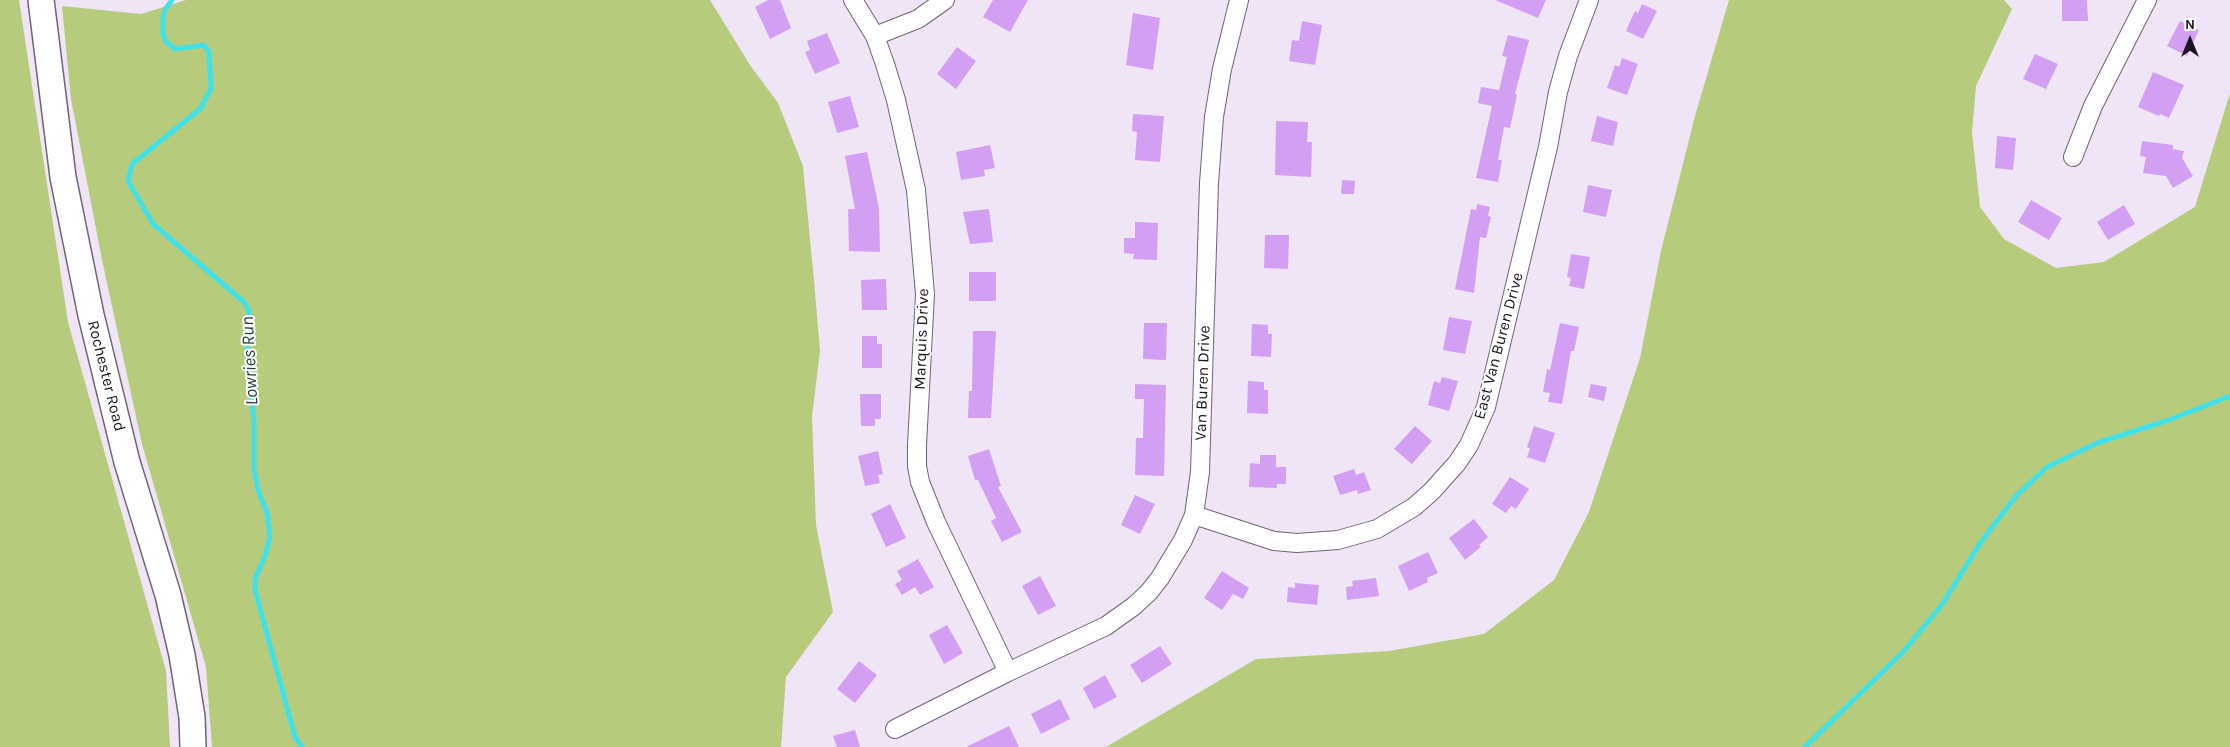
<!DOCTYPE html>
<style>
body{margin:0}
#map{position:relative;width:2230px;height:747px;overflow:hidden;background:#f0e4f7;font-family:Karla,sans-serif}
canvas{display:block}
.north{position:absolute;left:2165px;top:15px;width:50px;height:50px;-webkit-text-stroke:4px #fff;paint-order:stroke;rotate:0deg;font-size:14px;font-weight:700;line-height:20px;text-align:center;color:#1a161d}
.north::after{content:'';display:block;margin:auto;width:18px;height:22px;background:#1a161d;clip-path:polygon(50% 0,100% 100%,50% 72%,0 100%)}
</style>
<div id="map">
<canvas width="2230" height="747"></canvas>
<div class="north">N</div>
</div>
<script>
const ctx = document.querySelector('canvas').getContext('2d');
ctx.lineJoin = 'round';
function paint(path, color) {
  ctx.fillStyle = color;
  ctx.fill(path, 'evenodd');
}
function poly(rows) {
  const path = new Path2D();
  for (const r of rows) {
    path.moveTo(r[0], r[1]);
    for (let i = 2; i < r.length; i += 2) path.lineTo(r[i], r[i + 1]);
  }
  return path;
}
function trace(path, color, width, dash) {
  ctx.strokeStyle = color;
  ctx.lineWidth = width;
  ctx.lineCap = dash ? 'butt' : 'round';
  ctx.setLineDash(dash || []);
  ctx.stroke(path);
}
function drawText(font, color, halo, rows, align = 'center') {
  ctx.font = font + ' Karla,sans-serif';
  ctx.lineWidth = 4;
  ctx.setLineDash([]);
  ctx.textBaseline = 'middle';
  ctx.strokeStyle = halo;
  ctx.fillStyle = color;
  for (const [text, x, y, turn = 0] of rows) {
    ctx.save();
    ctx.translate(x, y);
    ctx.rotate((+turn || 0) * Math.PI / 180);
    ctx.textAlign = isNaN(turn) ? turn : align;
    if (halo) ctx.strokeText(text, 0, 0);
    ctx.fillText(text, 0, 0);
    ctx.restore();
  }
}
paint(poly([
 [0,0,19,0,68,322,166,671,170,747,0,747],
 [186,0,710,0,750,65,778,103,803,166,814,281,820,351,812,416,816,525,833,612,786,677,781,747,212,747,206,667,142,444,102,260,71,99,62,6,141,14],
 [1729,0,2004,0,2012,9,1976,86,1972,132,1980,207,2004,239,2056,268,2104,262,2195,207,2230,93,2230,747,1106,747,1256,659,1389,651,1484,634,1554,580,1589,512,1640,358,1661,251,1695,116]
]), '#b7cb7c');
trace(poly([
 [172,0,165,10,163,18,163,34,166,42,175,49,204,45,209,52,211,89,200,109,132,164,128,181,153,224,244,302,249,311,247,355,254,421,254,469,258,490,267,513,270,537,265,556,255,579,255,590,295,737,302,747],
 [1805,747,1903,652,1941,606,1981,542,2016,496,2047,467,2097,443,2169,420,2230,396]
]), '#41e1e7', 5);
paint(poly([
 [768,0,780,0,791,28,770,39,755,7],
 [993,0,1028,0,1010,32,983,17],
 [1495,0,1546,0,1538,18],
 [2062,0,2087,0,2088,21,2062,21],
 [1642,4,1657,11,1643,39,1626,31,1635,11,1638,13],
 [1133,13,1160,18,1153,70,1126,65],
 [1302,21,1322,25,1315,65,1289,61,1292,40,1299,41],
 [2180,21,2199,30,2187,56,2167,46],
 [827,33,840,63,815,74,805,52,810,50,807,41],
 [1508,35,1529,40,1515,94,1517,95,1510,128,1504,127,1498,160,1502,160,1498,182,1476,178,1492,106,1478,103,1481,87,1499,90,1507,57,1502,56],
 [957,47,976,61,956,89,937,74],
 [2035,54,2058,64,2046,89,2023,79],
 [1622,58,1638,64,1627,95,1607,88,1615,65,1619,67],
 [2153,72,2184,85,2169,118,2160,114,2159,116,2138,107],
 [850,96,859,127,837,133,828,102],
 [1133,114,1164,116,1160,162,1135,160,1137,132,1132,131],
 [1597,116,1618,122,1613,146,1591,141],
 [1276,121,1308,122,1307,142,1312,142,1311,177,1275,175],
 [1997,136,2016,138,2013,170,1995,168],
 [2142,141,2173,145,2173,149,2184,151,2182,158,2193,176,2173,188,2166,176,2143,173,2146,157,2140,156],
 [990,145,995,168,984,170,985,176,961,180,956,152],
 [867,152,879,208,880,252,849,251,848,209,855,209,845,156],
 [1342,180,1355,181,1354,194,1341,194],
 [1588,185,1612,190,1606,217,1583,212],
 [2031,200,2062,218,2049,240,2018,222],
 [1477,204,1490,207,1488,216,1491,217,1486,238,1480,237,1474,293,1455,289,1471,209,1476,210],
 [2124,205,2135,224,2108,240,2097,222],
 [989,209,993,242,970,244,963,212],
 [1135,222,1158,223,1157,260,1133,259,1134,254,1124,253,1124,238,1135,238],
 [1265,235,1289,235,1288,269,1264,268],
 [1571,254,1590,257,1584,289,1569,286,1571,278,1567,277],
 [969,272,996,272,996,301,969,301],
 [886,279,887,310,862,310,861,280],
 [1449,317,1472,321,1465,354,1443,350],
 [1144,323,1167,323,1166,360,1143,359],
 [1560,323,1579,327,1574,351,1571,351,1562,404,1548,402,1550,393,1543,392,1547,369,1550,370],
 [1252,324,1268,325,1268,334,1272,334,1271,357,1251,356],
 [973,331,996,331,991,418,968,418,969,391,972,391],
 [862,336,877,336,877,344,882,344,882,368,862,368],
 [1442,377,1458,381,1449,411,1428,405,1434,381,1440,383],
 [1248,381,1264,382,1264,390,1268,390,1268,414,1247,413],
 [1135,384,1166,385,1164,476,1135,475,1136,438,1143,438,1144,399,1135,399],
 [1591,384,1607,387,1604,401,1588,397],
 [860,394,881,394,881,419,875,419,875,426,861,426],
 [1415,426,1432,441,1412,464,1394,449],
 [1534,426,1555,433,1545,463,1527,457,1530,449,1527,447],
 [989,449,1001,486,998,487,1022,532,1002,542,991,521,996,518,978,480,975,480,968,456],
 [878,451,883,474,878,475,880,483,865,486,858,456],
 [1260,455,1276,455,1276,467,1286,467,1286,484,1277,484,1277,488,1249,487,1250,463,1260,464],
 [1354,469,1356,475,1364,472,1371,490,1358,494,1357,490,1340,495,1333,476],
 [1510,477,1529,489,1516,509,1511,506,1506,513,1492,504],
 [1135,495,1155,504,1140,534,1121,525],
 [890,504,906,538,886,547,871,514],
 [1474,519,1488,537,1479,545,1481,547,1465,560,1449,538],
 [1428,552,1438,573,1427,578,1428,582,1409,591,1398,566],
 [918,559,934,587,920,595,915,587,902,595,895,584,902,580,897,571],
 [1222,571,1249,588,1243,599,1233,594,1222,610,1204,598],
 [1040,576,1056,606,1038,615,1022,586],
 [1376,578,1379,596,1347,600,1346,587,1353,586,1352,581],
 [1295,583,1319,585,1317,605,1287,602,1288,587,1295,588],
 [947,625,963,653,944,664,929,635],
 [1160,646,1172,664,1142,683,1130,665],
 [859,661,877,675,855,703,837,689],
 [1105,675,1117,697,1094,709,1083,688],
 [1060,699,1070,719,1041,734,1031,714],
 [1009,726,1019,747,966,747],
 [855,730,860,747,837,747,833,736]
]), '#d39ff3');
const street = poly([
 [853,0,875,36,885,64,896,100,916,190,925,294,917,445,917,466,920,482,936,522,1008,672],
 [875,36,918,19,945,0],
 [2073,157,2093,106,2147,0],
 [1194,515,1274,541,1297,543,1338,540,1377,529,1414,507,1432,491,1457,463,1469,445,1486,407,1548,147,1558,92,1568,56,1589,0],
 [895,729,1008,672,1106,626,1134,606,1149,592,1160,578,1183,540,1194,515,1200,472,1209,183,1214,117,1222,69,1239,0]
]);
const secondary = poly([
 [41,0,63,177,91,315,127,462,168,595,182,655,192,717,193,747]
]);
trace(street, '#6e6575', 20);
trace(secondary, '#6e6575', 28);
trace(street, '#fff', 18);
trace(secondary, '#fff', 25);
drawText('16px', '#1a161d', '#fff', [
 ["Marquis Drive",922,339,-88],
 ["East Van Buren Drive",1499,346,-75],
 ["Rochester Road",106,376,76],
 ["Van Buren Drive",1203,383,-88]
]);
drawText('italic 18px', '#253f40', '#fff', [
 ["Lowries Run",250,361,-93]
]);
</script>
